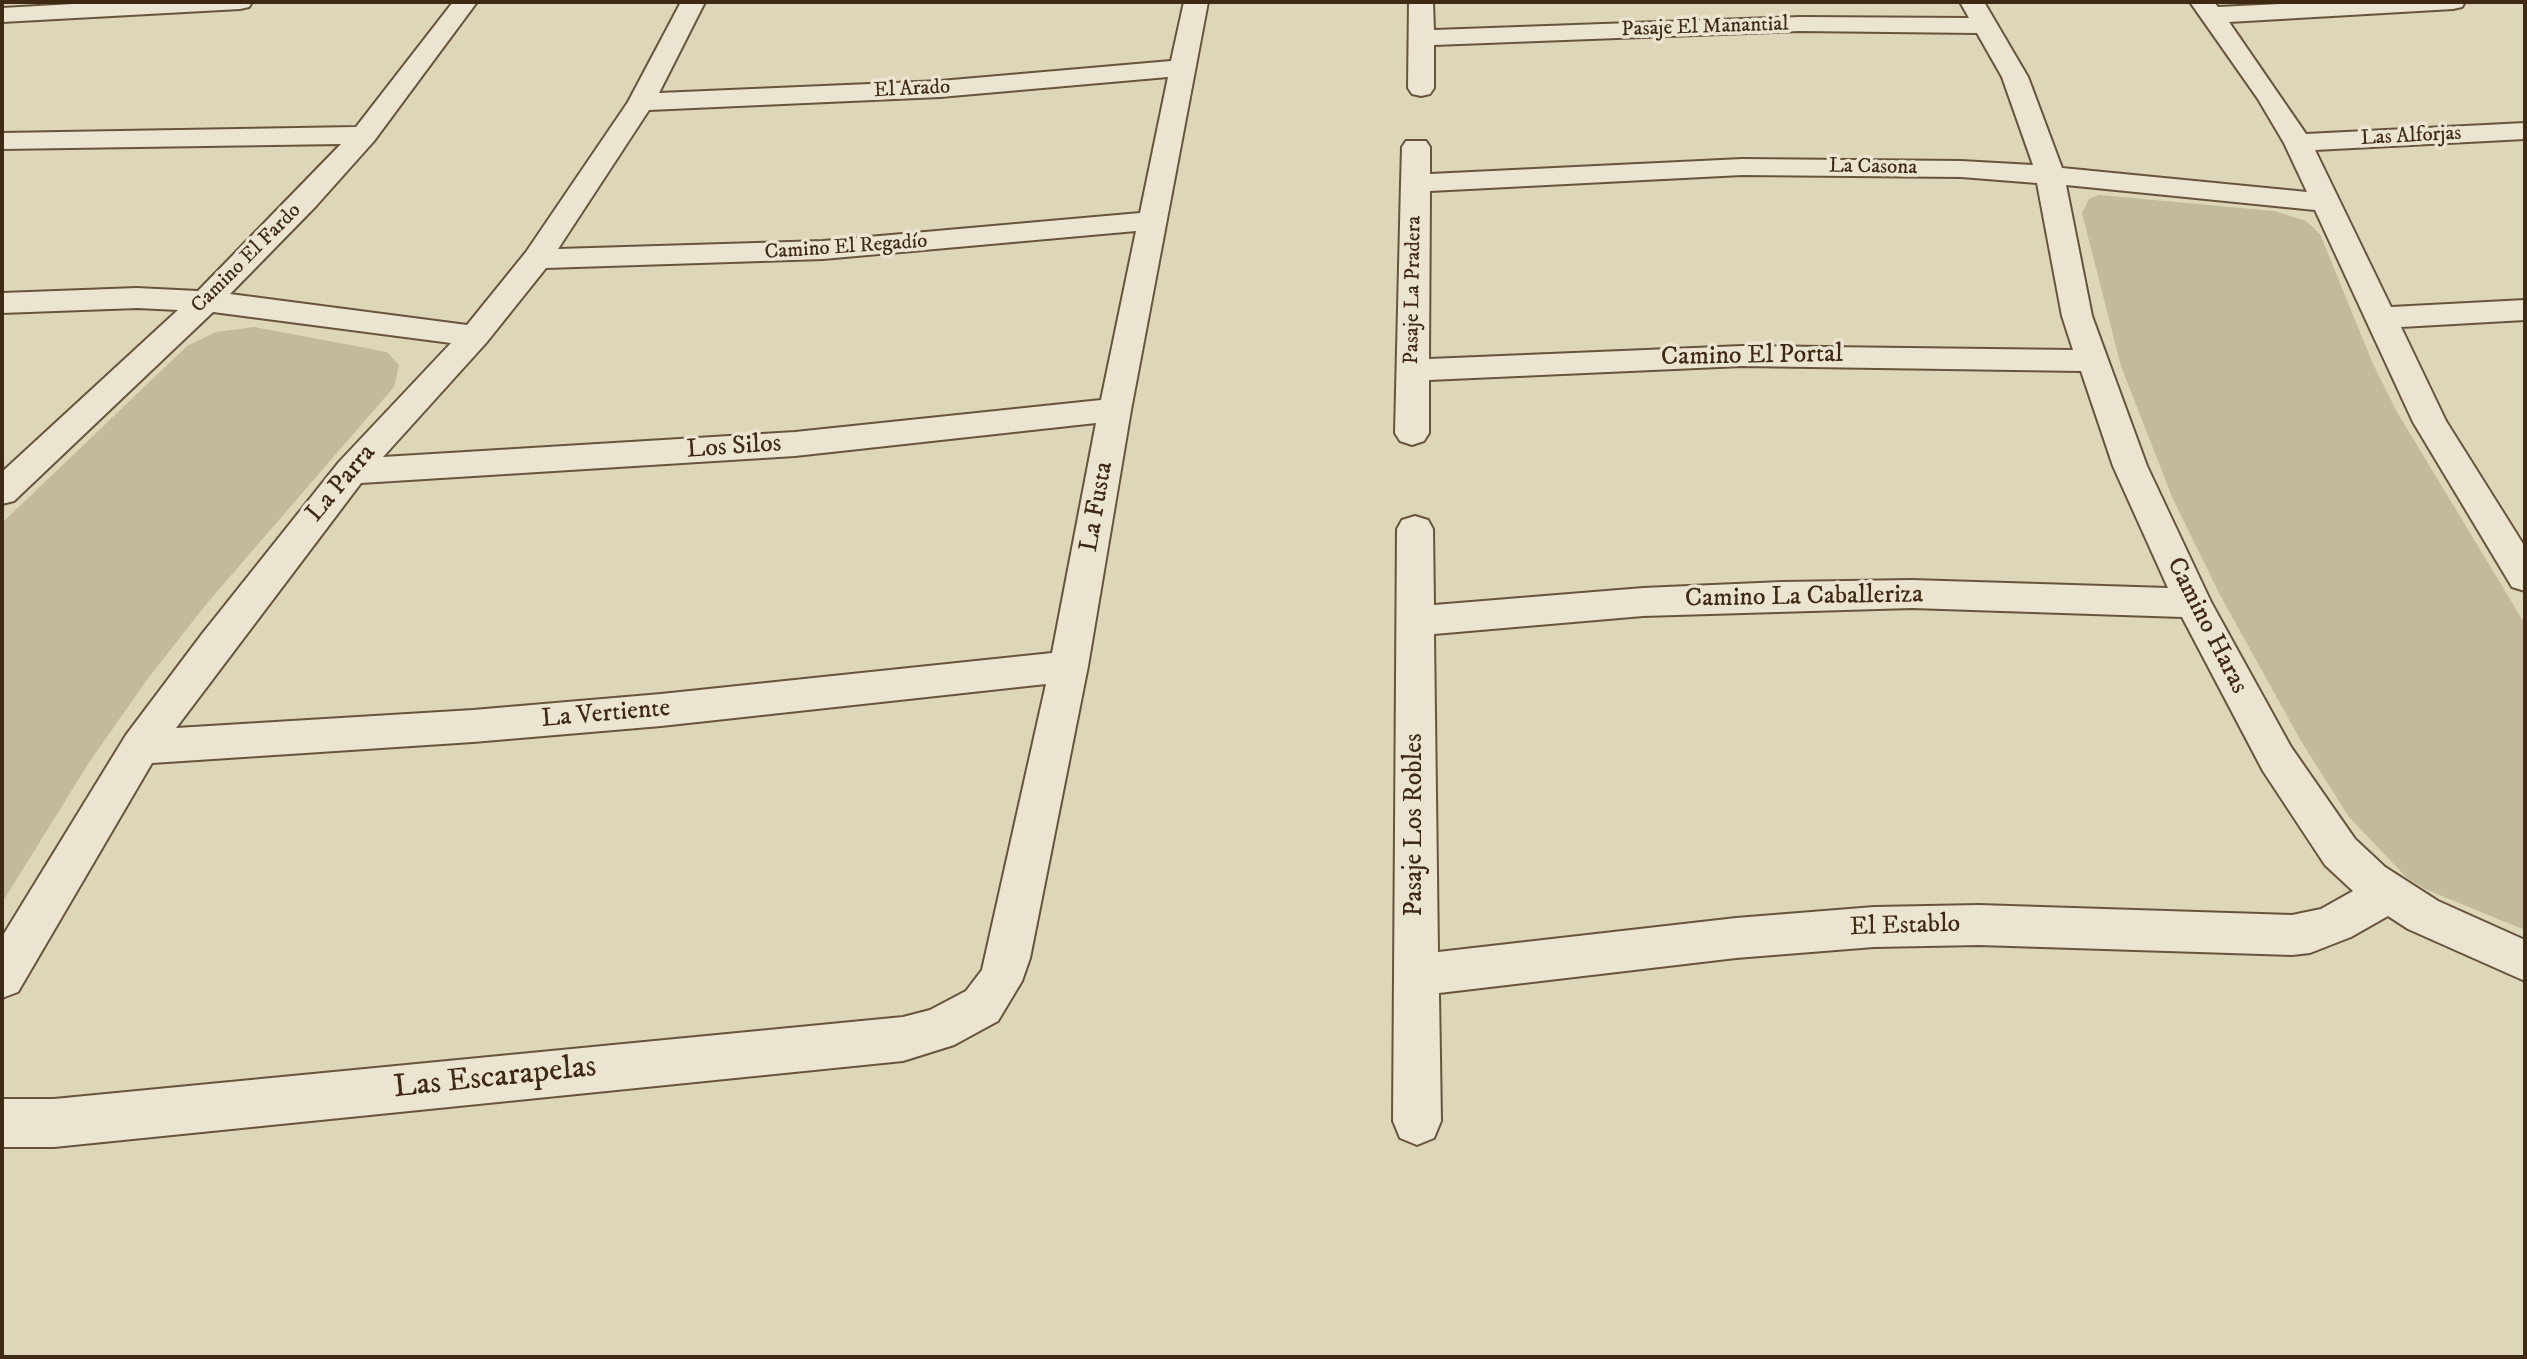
<!DOCTYPE html>
<meta charset="utf-8">
<style>
body{margin:0}
#map{position:relative;width:2527px;height:1359px;overflow:hidden;background:#ded6b8;font-family:"IM FELL DW Pica",serif}
canvas{display:block}
.frame{position:absolute;inset:0;border:4px solid #402914;pointer-events:none}
</style>
<div id="map">
<canvas width="2527" height="1359"></canvas>
<div class="frame"></div>
</div>
<script>
const ctx = document.querySelector('canvas').getContext('2d');
ctx.lineJoin = 'round';
function paint(path, color) {
  ctx.fillStyle = color;
  ctx.fill(path, 'evenodd');
}
function poly(rows) {
  const path = new Path2D();
  for (const r of rows) {
    path.moveTo(r[0], r[1]);
    for (let i = 2; i < r.length; i += 2) path.lineTo(r[i], r[i + 1]);
  }
  return path;
}
function trace(path, color, width, dash) {
  ctx.strokeStyle = color;
  ctx.lineWidth = width;
  ctx.lineCap = dash ? 'butt' : 'round';
  ctx.setLineDash(dash || []);
  ctx.stroke(path);
}
function drawText(font, color, halo, rows, align = 'center') {
  ctx.font = font + ' "IM FELL DW Pica",serif';
  ctx.lineWidth = 7;
  ctx.setLineDash([]);
  ctx.textBaseline = 'middle';
  ctx.strokeStyle = halo;
  ctx.fillStyle = color;
  for (const [text, x, y, turn = 0] of rows) {
    ctx.save();
    ctx.translate(x, y);
    ctx.rotate((+turn || 0) * Math.PI / 180);
    ctx.textAlign = isNaN(turn) ? turn : align;
    if (halo) ctx.strokeText(text, 0, 0);
    ctx.fillText(text, 0, 0);
    ctx.restore();
  }
}
paint(poly([
 [2099,195,2274,211,2306,221,2320,234,2373,364,2397,412,2525,624,2525,930,2425,889,2407,878,2349,817,2301,741,2220,595,2172,497,2121,366,2082,213,2089,199],
 [254,327,387,352,399,365,394,387,208,602,146,681,88,764,2,903,2,523,187,346,216,332]
]), '#c3b99c');
const street = poly([
 [109,2,252,2,249,7,240,9,2,22,2,8,109,2],
 [453,2,477,2,374,141,316,206,230,294,467,325,526,252,628,102,681,2,705,2,659,93,940,81,1171,61,1184,2,1208,2,1131,410,1088,666,1030,958,1022,981,998,1021,954,1045,903,1061,54,1147,2,1147,2,1099,54,1099,903,1017,930,1010,966,991,982,970,1046,684,661,726,473,742,152,763,18,992,2,998,2,937,126,735,202,634,339,462,451,343,213,312,14,501,2,504,2,472,178,310,137,308,2,313,2,293,137,288,198,291,341,144,2,149,2,133,356,127,453,2],
 [1168,77,1140,213,823,241,558,249,649,110,940,97,1168,77],
 [1136,231,1101,400,795,432,383,457,486,343,546,268,823,259,1136,231],
 [1096,423,1052,653,661,694,473,710,176,728,361,483,795,456,1096,423],
 [1409,2,1433,2,1434,30,1800,17,1969,18,1960,2,1984,2,2028,77,2062,168,2307,192,2284,143,2258,99,2190,2,2214,2,2218,7,2321,2,2465,2,2462,7,2453,9,2229,22,2306,134,2525,123,2525,139,2315,150,2391,307,2525,300,2525,320,2401,327,2446,421,2525,547,2525,591,2512,587,2413,422,2315,210,2066,185,2092,316,2147,466,2211,602,2291,747,2355,839,2385,867,2438,901,2525,940,2525,981,2408,929,2388,916,2351,937,2310,953,2292,955,1979,945,1874,947,1736,958,1439,993,1441,1121,1434,1138,1417,1145,1400,1138,1393,1121,1394,975,1397,529,1402,520,1415,516,1428,520,1433,529,1434,605,1643,588,1782,582,1912,580,2168,588,2113,466,2081,371,1742,366,1429,380,1429,433,1424,441,1412,445,1400,441,1395,433,1401,183,1402,147,1406,141,1426,141,1430,147,1430,174,1742,159,1961,161,2033,165,2002,77,1977,33,1800,31,1434,45,1434,88,1430,94,1421,96,1412,94,1408,88,1409,2],
 [1742,175,1961,177,2037,183,2062,316,2073,350,1742,346,1429,359,1430,191,1742,175],
 [1912,608,2182,617,2263,771,2325,865,2353,891,2321,909,2292,915,1979,905,1874,907,1736,918,1438,952,1434,634,1643,616,1912,608]
]);
trace(street, '#68543d', 4);
paint(street, '#eae4d1');
drawText('21px', '#402914', '#eae4d1', [
 ["Pasaje El Manantial",1705,28,-2],
 ["El Arado",912,90,-3],
 ["Las Alforjas",2411,137,-3],
 ["La Casona",1873,168,1],
 ["Camino El Regadío",846,248,-4],
 ["Camino El Fardo",247,259,-45],
 ["Pasaje La Pradera",1414,290,-89]
]);
drawText('26px', '#402914', '#eae4d1', [
 ["Camino El Portal",1752,357,-1],
 ["Los Silos",734,448,-4],
 ["La Parra",342,484,-50],
 ["La Fusta",1098,507,-80],
 ["Camino La Caballeriza",1804,598,-1],
 ["Camino Haras",2206,626,63],
 ["La Vertiente",606,715,-5],
 ["Pasaje Los Robles",1416,825,-90],
 ["El Establo",1905,927,-2]
]);
drawText('32px', '#402914', '#eae4d1', [
 ["Las Escarapelas",495,1079,-6]
]);
</script>
